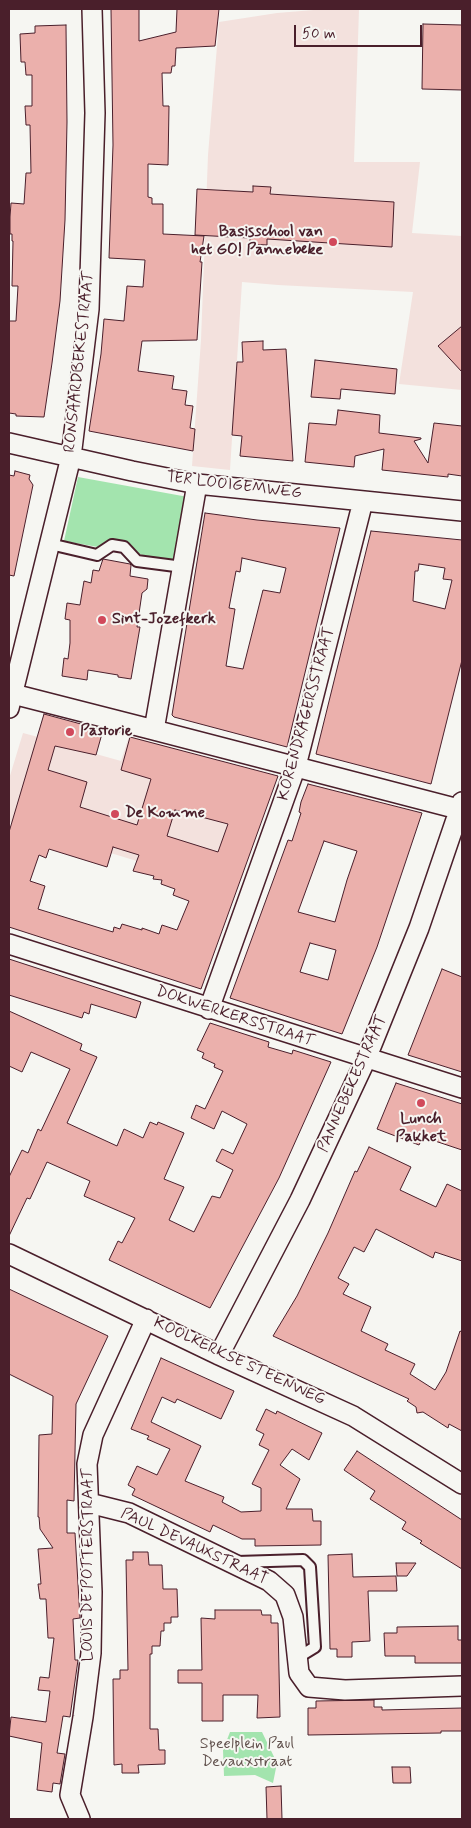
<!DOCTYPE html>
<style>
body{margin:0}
#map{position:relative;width:471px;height:1828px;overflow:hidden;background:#f6f6f2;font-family:Mynerve,sans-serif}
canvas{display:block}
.frame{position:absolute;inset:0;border:10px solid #4a1f2b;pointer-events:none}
.scale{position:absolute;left:294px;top:25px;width:128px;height:22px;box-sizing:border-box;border:2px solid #4a1f2b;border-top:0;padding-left:6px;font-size:15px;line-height:18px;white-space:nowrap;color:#4a1f2b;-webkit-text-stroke:4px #f6f6f2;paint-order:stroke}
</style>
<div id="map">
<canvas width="471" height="1828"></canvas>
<div class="frame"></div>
<div class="scale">50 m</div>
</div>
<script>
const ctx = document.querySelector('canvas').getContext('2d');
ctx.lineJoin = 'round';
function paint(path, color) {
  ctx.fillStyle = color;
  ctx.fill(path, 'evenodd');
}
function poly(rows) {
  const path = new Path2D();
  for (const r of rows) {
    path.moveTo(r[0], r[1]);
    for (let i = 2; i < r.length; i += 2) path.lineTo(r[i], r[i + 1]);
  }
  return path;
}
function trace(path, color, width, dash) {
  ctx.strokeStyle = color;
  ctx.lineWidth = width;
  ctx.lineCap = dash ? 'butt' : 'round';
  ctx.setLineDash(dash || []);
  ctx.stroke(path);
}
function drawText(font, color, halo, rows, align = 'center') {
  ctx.font = font + ' Mynerve,sans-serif';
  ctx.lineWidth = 4;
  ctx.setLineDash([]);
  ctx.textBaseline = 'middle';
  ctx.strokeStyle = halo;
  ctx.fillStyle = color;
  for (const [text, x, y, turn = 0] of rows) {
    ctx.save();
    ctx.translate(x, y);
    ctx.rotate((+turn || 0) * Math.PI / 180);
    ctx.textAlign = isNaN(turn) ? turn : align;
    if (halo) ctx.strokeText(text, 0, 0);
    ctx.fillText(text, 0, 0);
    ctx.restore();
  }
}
paint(poly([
 [326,9,359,9,354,162,420,162,412,233,462,236,462,390,399,384,413,292,278,285,242,282,230,470,192,466,201,340,208,155,219,22,277,13],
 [23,733,38,737,53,745,96,754,121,761,129,736,191,753,177,801,261,824,235,895,163,869,9,822,9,779]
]), '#f3e1dd');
paint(poly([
 [78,477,188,497,177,561,64,541],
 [230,1732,262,1732,277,1763,273,1783,255,1775,224,1776,223,1750]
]), '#a3e4ae');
const building = poly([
 [111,9,139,9,139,41,176,32,177,9,219,9,215,46,176,48,175,66,172,66,171,73,162,73,163,106,169,106,168,165,148,164,148,197,152,198,152,204,163,204,163,234,204,236,200,262,202,262,197,340,142,341,138,371,174,376,172,389,187,391,185,405,193,406,190,428,195,429,193,451,89,431,101,354,104,319,124,321,127,286,143,287,145,260,109,258,113,145,111,9],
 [423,24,462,25,462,90,422,89,423,24],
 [66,25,67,122,65,220,60,301,52,363,44,417,16,416,16,414,9,413,9,321,16,321,18,286,12,286,13,241,12,241,12,234,10,234,10,217,11,203,24,204,26,173,31,173,30,125,26,125,25,106,32,106,32,75,26,75,25,62,21,62,20,34,35,33,35,26,66,25],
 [253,186,271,187,270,194,394,202,392,247,267,239,267,245,250,244,250,238,195,235,197,189,253,192,253,186],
 [462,326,462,372,438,346,462,326],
 [263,341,263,350,286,349,293,461,240,456,242,436,232,435,237,362,243,362,242,342,263,341],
 [315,360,397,369,395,394,341,389,340,399,311,397,315,360],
 [338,410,380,415,379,433,421,438,421,439,414,441,428,463,434,423,462,426,462,476,448,474,448,477,382,470,384,449,355,456,354,467,305,462,309,423,336,425,338,410],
 [15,471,30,475,29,479,33,485,14,576,9,575,9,475,14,476,15,471],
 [205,513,257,520,340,528,287,747,174,717,172,715,205,513],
 [242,558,286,568,280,593,263,590,243,669,226,666,235,609,229,608,236,571,240,572,242,558],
 [371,531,462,540,462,660,431,784,316,754,371,531],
 [419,564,445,568,443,579,452,580,445,609,413,601,415,571,418,571,419,564],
 [103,559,130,564,131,565,130,576,148,579,147,589,142,593,137,627,140,627,131,679,118,677,118,675,88,670,87,680,62,676,64,658,68,659,70,643,70,620,65,619,67,603,80,605,84,581,91,583,93,570,99,571,103,559],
 [44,714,103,730,96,755,55,746,48,770,87,782,80,807,137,825,151,779,121,770,130,737,278,776,201,989,9,927,9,832,44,714],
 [175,810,228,824,218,852,167,836,175,810],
 [113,847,139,855,133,871,154,876,153,879,162,880,161,884,175,889,173,895,189,901,177,930,162,925,159,934,142,928,142,930,122,924,120,929,114,927,113,932,38,909,45,886,30,881,39,855,46,858,49,849,107,867,113,847],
 [308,784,422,813,377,947,342,1034,230,998,288,840,292,841,301,813,299,812,301,802,308,784],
 [324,841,357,851,347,880,335,922,298,912,324,841],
 [310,943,336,950,328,980,300,972,310,943],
 [9,959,141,1002,136,1018,91,1004,89,1014,84,1012,82,1018,9,995,9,959],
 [442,969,462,977,462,1072,408,1055,442,969],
 [9,1011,82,1044,80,1050,97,1057,67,1123,117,1146,124,1129,143,1138,150,1122,157,1125,158,1122,184,1133,164,1179,184,1187,169,1220,194,1232,212,1196,220,1198,233,1170,216,1161,222,1149,233,1154,247,1124,222,1111,214,1129,191,1118,196,1105,205,1109,223,1071,214,1067,215,1064,202,1058,204,1053,197,1050,210,1023,269,1042,268,1047,292,1054,293,1050,331,1062,279,1178,210,1308,109,1260,118,1241,122,1243,135,1218,84,1196,90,1181,47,1162,30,1199,27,1198,9,1236,9,1177,22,1150,28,1153,38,1129,41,1131,70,1069,31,1052,22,1072,9,1066,9,1011],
 [396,1083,462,1104,462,1150,423,1137,419,1145,377,1129,396,1083],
 [369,1147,411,1167,400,1190,436,1207,447,1184,462,1191,462,1261,435,1252,433,1258,376,1229,364,1252,354,1247,338,1278,349,1284,343,1294,371,1307,361,1331,388,1344,385,1350,415,1364,410,1374,435,1390,446,1372,460,1331,462,1332,462,1431,449,1424,448,1428,423,1412,417,1413,416,1407,407,1401,409,1399,273,1336,297,1296,328,1233,355,1171,357,1172,369,1147],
 [9,1289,108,1336,76,1404,74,1501,67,1500,67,1533,75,1533,80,1618,73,1619,75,1660,78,1660,70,1717,63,1716,57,1753,65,1754,60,1784,53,1783,52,1792,37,1790,42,1743,9,1736,11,1717,46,1722,50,1691,38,1690,40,1677,49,1678,54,1638,48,1638,46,1599,40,1599,38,1584,41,1584,38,1549,53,1548,40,1529,39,1517,38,1517,39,1435,52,1434,53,1396,9,1374,9,1289],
 [161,1358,234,1391,221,1419,177,1399,175,1403,162,1397,151,1422,201,1446,185,1481,224,1497,222,1502,241,1512,261,1511,261,1488,252,1484,269,1450,259,1445,264,1434,256,1430,266,1409,276,1414,277,1411,322,1433,309,1460,292,1449,280,1465,300,1479,286,1509,312,1509,313,1521,321,1521,321,1545,255,1546,255,1539,242,1539,213,1525,210,1532,132,1495,135,1489,128,1485,137,1466,157,1475,170,1449,147,1439,149,1436,131,1429,161,1358],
 [357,1451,462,1520,462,1569,420,1543,422,1541,402,1529,406,1522,370,1499,375,1491,344,1470,357,1451],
 [133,1552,148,1552,149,1565,162,1565,163,1589,177,1589,178,1617,171,1617,171,1623,164,1623,164,1631,161,1631,160,1646,152,1646,152,1654,150,1654,150,1729,158,1729,159,1750,165,1750,165,1764,138,1765,139,1773,122,1773,122,1764,114,1765,113,1679,120,1679,120,1670,128,1670,126,1560,133,1560,133,1552],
 [352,1554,353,1577,396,1576,397,1591,368,1591,370,1641,352,1642,352,1657,337,1657,337,1649,330,1649,328,1555,352,1554],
 [396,1563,416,1563,407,1576,397,1576,396,1563],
 [215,1610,261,1610,262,1615,271,1615,271,1623,278,1623,280,1717,257,1718,258,1695,223,1695,223,1721,202,1721,202,1683,178,1683,178,1670,202,1670,201,1618,215,1619,215,1610],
 [458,1626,458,1640,462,1640,462,1663,415,1663,415,1656,385,1656,384,1633,397,1633,397,1627,458,1626],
 [374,1700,374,1707,382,1707,382,1710,462,1708,462,1731,441,1731,441,1733,308,1735,308,1708,316,1708,316,1701,374,1700],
 [392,1767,410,1767,411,1783,393,1783,392,1767],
 [281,1786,282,1819,267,1819,266,1787,281,1786]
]);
paint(building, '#ebb0ac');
trace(building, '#4a1f2b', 1);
const service = poly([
 [50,544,97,555,112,545,124,547,137,561,183,567],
 [237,1562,303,1560,310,1567,315,1647,297,1658]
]);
const minor = poly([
 [9,443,132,471,197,484,462,511],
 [13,694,154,730,197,484],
 [9,708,71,457,89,309,95,113,92,9],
 [154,730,462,810],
 [9,944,462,1088],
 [209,1009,296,766,363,501],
 [9,1254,219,1355,353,1416,462,1484],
 [219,1355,300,1200,366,1059,419,928,462,802],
 [89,1503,129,1513,269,1581,285,1595,293,1617,299,1673,309,1687,345,1690,462,1686],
 [80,1819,70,1795,83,1717,91,1653,92,1592,87,1464,93,1435,146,1319]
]);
trace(service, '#4a1f2b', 14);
trace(minor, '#4a1f2b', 22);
trace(service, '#f6f6f2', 10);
trace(minor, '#f6f6f2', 19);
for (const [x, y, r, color] of [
 [333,242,5,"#d1495b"],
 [102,620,5,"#d1495b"],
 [70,732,5,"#d1495b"],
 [115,814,5,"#d1495b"],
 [421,1103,5,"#d1495b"]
]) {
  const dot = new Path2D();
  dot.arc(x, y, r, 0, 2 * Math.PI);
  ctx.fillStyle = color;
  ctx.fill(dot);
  trace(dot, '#f6f6f2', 2);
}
drawText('bold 16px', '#4a1f2b', '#f6f6f2', [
 ["Basisschool van",323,233,"right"],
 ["het GO! Pannebeke",323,251,"right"],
 ["Sint-Jozefkerk",112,620],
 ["Pastorie",80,732],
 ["De Komme",125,814],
 ["Lunch",421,1120,"center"],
 ["Pakket",421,1138,"center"]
], 'left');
drawText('16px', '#4a1f2b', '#f6f6f2', [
 ["RONSAARDBEKESTRAAT",80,362,-84],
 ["TER LOOIGEMWEG",234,486,7],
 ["KORENDRAGERSSTRAAT",307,714,-75],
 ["DOKWERKERSSTRAAT",235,1017,18],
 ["PANNEBEKESTRAAT",353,1084,-66],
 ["KOOLKERKSE STEENWEG",239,1362,25],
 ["PAUL DEVAUXSTRAAT",194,1547,25],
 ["LOUIS DE POTTERSTRAAT",89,1565,-90]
]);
drawText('16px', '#60504c', '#f6f6f2', [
 ["Speelplein Paul",247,1745],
 ["Devauxstraat",247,1763]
]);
</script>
